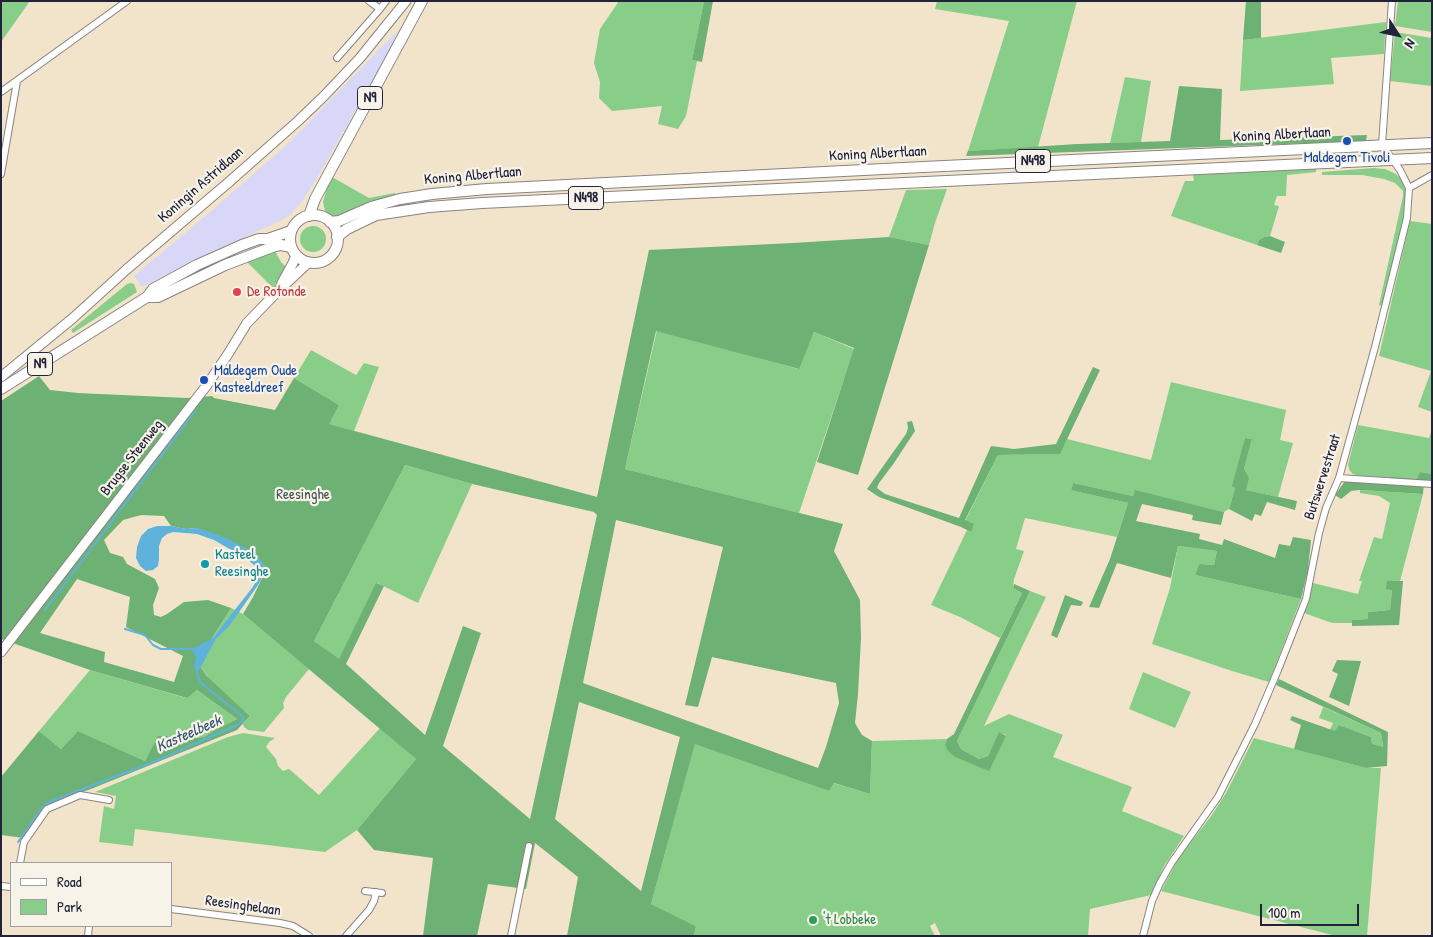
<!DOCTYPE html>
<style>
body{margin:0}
#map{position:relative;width:1433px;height:937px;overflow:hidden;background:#f1e4ca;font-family:"Patrick Hand",sans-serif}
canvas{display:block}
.frame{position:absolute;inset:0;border:2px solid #22223b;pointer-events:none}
.legend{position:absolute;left:10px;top:862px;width:162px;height:65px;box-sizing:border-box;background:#f7f3e8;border:1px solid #a29fa3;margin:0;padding:6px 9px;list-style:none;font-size:15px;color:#22223b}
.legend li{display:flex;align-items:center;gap:10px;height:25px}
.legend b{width:25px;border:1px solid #a29fa3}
.north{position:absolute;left:1373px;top:10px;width:50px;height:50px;-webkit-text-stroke:4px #f7f3e8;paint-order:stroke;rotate:125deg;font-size:14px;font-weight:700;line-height:20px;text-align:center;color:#22223b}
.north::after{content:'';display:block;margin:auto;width:18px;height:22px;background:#22223b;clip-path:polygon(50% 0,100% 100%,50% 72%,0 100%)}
.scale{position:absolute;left:1260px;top:904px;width:99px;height:22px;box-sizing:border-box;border:2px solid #22223b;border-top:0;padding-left:6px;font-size:15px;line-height:18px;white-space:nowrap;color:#22223b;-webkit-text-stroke:4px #f7f3e8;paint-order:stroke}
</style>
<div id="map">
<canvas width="1433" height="937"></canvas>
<div class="frame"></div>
<ul class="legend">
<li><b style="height:6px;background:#fff"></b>Road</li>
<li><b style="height:14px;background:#88ce88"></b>Park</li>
</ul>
<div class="north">N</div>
<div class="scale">100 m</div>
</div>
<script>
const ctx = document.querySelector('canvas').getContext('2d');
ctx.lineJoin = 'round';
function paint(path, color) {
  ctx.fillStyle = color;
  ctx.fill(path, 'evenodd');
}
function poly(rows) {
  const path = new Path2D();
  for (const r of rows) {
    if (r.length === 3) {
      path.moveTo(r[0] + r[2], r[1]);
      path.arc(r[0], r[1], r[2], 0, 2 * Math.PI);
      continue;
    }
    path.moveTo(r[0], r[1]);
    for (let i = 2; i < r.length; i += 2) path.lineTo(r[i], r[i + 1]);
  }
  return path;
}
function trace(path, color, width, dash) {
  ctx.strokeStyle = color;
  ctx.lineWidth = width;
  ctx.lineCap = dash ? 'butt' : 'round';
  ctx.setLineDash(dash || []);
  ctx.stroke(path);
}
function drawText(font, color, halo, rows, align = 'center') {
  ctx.font = font + ' "Patrick Hand",sans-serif';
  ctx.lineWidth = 4.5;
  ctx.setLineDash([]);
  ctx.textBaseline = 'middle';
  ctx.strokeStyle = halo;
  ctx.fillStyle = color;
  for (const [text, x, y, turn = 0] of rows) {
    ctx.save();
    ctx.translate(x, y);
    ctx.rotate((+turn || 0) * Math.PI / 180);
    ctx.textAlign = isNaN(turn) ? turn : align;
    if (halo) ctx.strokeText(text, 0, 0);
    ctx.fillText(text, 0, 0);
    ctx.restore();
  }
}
paint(poly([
 [397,31,391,48,318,176,303,200,291,214,282,220,196,259,142,287,134,276,210,212,290,142]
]), '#d8d7f8');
paint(poly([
 [1,1,30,1,1,42],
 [619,1,704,1,692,60,697,61,686,116,678,129,658,124,662,106,612,111,599,98,600,82,594,63,600,29],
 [937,1,1077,1,1038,147,968,151,1009,21,935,9],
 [1398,1,1432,1,1432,32,1395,26],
 [1386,22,1384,54,1331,58,1334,84,1240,91,1243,40],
 [1395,32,1432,38,1432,86,1390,81],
 [1125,77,1151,81,1141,142,1110,143],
 [1374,168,1385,169,1396,174,1401,179,1406,191,1404,218,1382,306,1379,305,1403,196,1403,191,1395,183,1384,179,1362,175,1322,175,1322,172],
 [1316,169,1316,172,1287,175,1286,196,1277,196,1274,205,1279,206,1270,236,1264,237,1259,240,1257,245,1171,216,1185,181,1194,181,1193,175],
 [332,177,369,198,395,193,395,197,343,217,330,217,325,211,323,202,329,181],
 [947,189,935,223,929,245,889,237,906,190],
 [1410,221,1432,224,1432,412,1418,407,1431,371,1379,356],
 [313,239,13],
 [275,251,281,262,286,267,279,283,273,288,247,262],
 [131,283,134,284,137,292,73,333,71,330,127,284],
 [657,330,798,369,814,332,854,349,799,513,625,469],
 [311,350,356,375,364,363,379,367,354,431,328,424,339,405,294,378],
 [1171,382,1286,410,1280,440,1293,443,1278,497,1246,490,1244,469,1252,439,1245,438,1235,488,1229,509,1224,512,1135,491,1133,496,1073,483,1071,490,1074,491,1128,503,1117,537,1025,518,1016,549,1024,551,1014,579,1013,588,1022,593,1000,638,960,617,931,605,967,530,971,532,965,521,998,455,1059,454,1067,439,1151,460],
 [1358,425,1429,438,1432,429,1432,474,1420,472,1418,479,1360,476,1353,474,1350,471,1348,465],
 [405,465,472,484,418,603,377,583,339,660,314,641],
 [1360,490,1423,494,1400,581,1387,582,1392,590,1390,610,1368,612,1368,619,1352,620,1352,623,1332,623,1304,613,1313,583,1358,594,1362,581,1359,581,1374,537,1382,539,1390,503,1379,496,1360,493],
 [1178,546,1217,551,1214,565,1199,564,1195,575,1301,599,1269,682,1232,671,1152,644,1170,588],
 [1030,591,1046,597,984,726,1009,714,1063,735,1053,757,1132,787,1122,811,1184,836,1164,866,1151,895,1090,909,1088,936,941,936,935,923,930,926,935,936,694,936,696,926,651,904,695,743,829,791,833,783,870,794,872,741,947,739,945,746,989,770,1006,735,999,733,988,756,979,759,961,749,957,741],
 [231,608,243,614,309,669,286,697,283,703,284,708,264,732,248,730,244,727,243,724,250,716,209,678,197,662],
 [90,670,186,698,197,690,237,719,215,730,204,737,195,738,158,737,145,761,78,731,61,749,39,731],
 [1143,672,1191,692,1175,728,1129,709],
 [1323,707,1381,733,1383,748,1372,744,1371,737,1339,725,1336,732,1330,730,1333,723,1319,718],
 [380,728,416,759,357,830,325,852,135,829,133,846,99,842,104,806,114,809,116,796,95,792,228,737,243,733,275,738,269,742,266,747,276,759,278,766,283,771,289,769,319,795],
 [1254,738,1366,768,1381,768,1367,936,1336,936,1161,891,1180,856,1212,815,1226,793]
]), '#88ce88');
paint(poly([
 [704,1,713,1,702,62,692,60],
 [1246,1,1261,1,1261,38,1243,40],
 [1179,86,1222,89,1220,140,1367,135,1366,141,966,156,968,151,1077,144,1170,141],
 [1270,236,1285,242,1281,253,1257,245,1259,240,1264,237],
 [889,237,929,245,858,475,817,462,854,348,814,332,799,369,656,331,625,469,843,524,834,551,860,600,861,638,858,694,855,723,862,735,872,741,870,794,834,783,829,791,695,744,651,904,696,926,694,936,567,936,578,877,535,843,526,889,488,884,477,936,423,936,433,858,374,850,357,830,416,759,243,614,253,597,264,574,263,563,197,528,186,529,171,526,164,516,141,515,123,520,104,540,110,553,123,557,127,564,155,579,159,588,153,605,154,615,161,617,167,614,184,602,208,600,231,608,197,662,207,676,250,716,237,730,91,789,52,803,44,808,24,838,1,835,1,777,39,731,61,749,78,731,145,761,158,736,195,738,204,737,215,730,237,719,197,690,187,698,90,670,1,639,1,401,39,376,50,390,78,393,187,398,212,396,214,398,275,410,294,378,339,405,329,424,597,497,649,250,793,243],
 [405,465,472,484,594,512,597,515,530,819,443,746,481,633,463,626,425,735,346,664,384,586,376,583,339,659,314,641],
 [616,520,723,547,685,705,698,707,712,657,836,683,839,703,826,747,818,768,583,683],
 [77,579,130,597,126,627,183,656,174,682,104,662,105,652,40,633],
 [579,702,680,737,641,891,555,819],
 [1093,367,1100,370,1060,454,998,455,965,520,974,524,971,532,961,527,879,497,867,489,906,434,908,428,907,422,912,421,915,431,894,463,879,483,877,488,885,494,959,518,991,446,1014,449,1056,444],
 [1245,438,1252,439,1244,469,1249,478,1246,490,1297,501,1295,510,1267,502,1261,516,1255,514,1252,521,1229,509,1235,488,1232,486],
 [1420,472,1432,474,1432,481,1424,481,1423,494,1360,490,1351,491,1341,499,1335,495,1345,481,1389,484,1390,477,1417,479],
 [1073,483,1133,496,1135,490,1224,512,1221,525,1192,520,1193,515,1142,504,1136,521,1200,534,1199,539,1222,545,1224,539,1275,558,1279,544,1290,546,1293,537,1311,540,1308,570,1301,599,1195,575,1199,564,1214,565,1217,551,1178,546,1171,578,1117,563,1099,608,1089,607,1110,559,1128,503,1074,491,1071,490],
 [1387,581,1403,581,1399,625,1352,626,1352,620,1368,619,1368,612,1390,610,1392,590,1386,589],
 [1014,584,1030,591,957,741,961,749,979,759,988,756,999,732,1006,736,989,771,955,757,948,751,945,745,947,739,954,734,1022,593,1013,588],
 [1065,595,1083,602,1081,606,1071,605,1057,638,1051,635],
 [1337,660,1361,661,1349,706,1329,697,1338,674,1332,671],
 [1279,679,1388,732,1387,766,1366,768,1294,749,1301,725,1290,720,1292,716,1335,731,1339,725,1371,737,1372,744,1383,747,1381,733,1276,685]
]), '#6eb174');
paint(poly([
 [157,526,171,526,186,529,197,528,210,532,228,539,253,552,263,563,264,574,258,585,230,625,216,639,197,674,194,666,196,658,192,649,213,638,252,588,257,580,258,572,255,566,247,559,214,540,197,534,173,532,167,534,162,538,159,546,159,559,158,566,153,570,146,571,140,566,136,558,137,547,141,536,148,529]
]), '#5fb2db');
trace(poly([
 [45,610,195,411],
 [125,629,145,635,153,645,161,649,194,649],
 [18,842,39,812,46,804,59,798,156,761,237,725,243,720,243,717,201,683,197,674,197,672]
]), '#5fb2db', 2);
const street = poly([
 [380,9,386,1],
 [337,58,380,9,369,1],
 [1,92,127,1],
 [1,174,17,81],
 [1409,188,1432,175],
 [1339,478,1432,484],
 [20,863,24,842,47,809,80,795,109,800],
 [1,886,11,887],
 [365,891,382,893],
 [171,909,280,923,293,926,309,936],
 [88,936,89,926],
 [346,936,369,910,374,901,376,892],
 [511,936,529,846],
 [1143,936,1152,901,1160,883,1172,862,1218,797,1255,724,1278,670,1306,599,1319,533,1326,508,1339,478,1375,347,1407,218,1409,188,1400,170,1382,145,1392,1]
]);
const secondary = poly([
 [282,283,293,263,296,255],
 [1,377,73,318,127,269,229,182,298,121,324,96,360,58,406,1],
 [1,652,207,385,228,354,247,323,277,292,309,262]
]);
const primary = poly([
 [314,239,24],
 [309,216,315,199,422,1],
 [330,222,339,221,371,207,400,199,432,194,487,189,923,167,1432,143],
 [337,237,347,229,376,215,429,207,482,203,1432,158],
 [147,297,158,297,225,265,275,246,281,245,291,247],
 [1,389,147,297,153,289,197,265,242,245,259,239,268,239,291,231]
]);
trace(street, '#8a8382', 8);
trace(secondary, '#8a8382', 11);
trace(primary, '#8a8382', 12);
trace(street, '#fff', 6);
trace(secondary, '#fff', 9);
trace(primary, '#fff', 10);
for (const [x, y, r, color] of [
 [1347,141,5,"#1a4fb4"],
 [237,292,5,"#e0444e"],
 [204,380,5,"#1a4fb4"],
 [205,564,5,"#0f9aa8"],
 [813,920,5,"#2e9e5b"]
]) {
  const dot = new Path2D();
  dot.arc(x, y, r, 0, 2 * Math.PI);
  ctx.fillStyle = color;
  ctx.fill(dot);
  trace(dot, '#f7f3e8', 2);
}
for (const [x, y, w] of [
 [370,98,25],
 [1033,161,35],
 [586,198,35],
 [40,364,25]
]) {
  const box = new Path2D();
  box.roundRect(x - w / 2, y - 11.5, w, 23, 4);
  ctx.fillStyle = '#f7f3e8';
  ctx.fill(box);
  trace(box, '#22223b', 1);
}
drawText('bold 14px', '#22223b', null, [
 ["N9",370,98],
 ["N498",1033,161],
 ["N498",586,198],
 ["N9",40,364]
]);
drawText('15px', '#22223b', '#f7f3e8', [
 ["Koning Albertlaan",1282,135,-3],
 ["Koning Albertlaan",878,154,-3],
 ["Koning Albertlaan",473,176,-5],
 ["Koningin Astridlaan",201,185,-41],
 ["Brugse Steenweg",132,458,-52],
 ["Butswervestraat",1323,477,-72],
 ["Reesinghelaan",243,906,8]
]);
drawText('15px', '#164399', '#f7f3e8', [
 ["Maldegem Tivoli",1347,158],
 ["Maldegem Oude",214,371,"left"],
 ["Kasteeldreef",214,388,"left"]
]);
drawText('15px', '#be3a42', '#f7f3e8', [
 ["De Rotonde",247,292]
], 'left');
drawText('15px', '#415652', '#f7f3e8', [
 ["Reesinghe",303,495]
]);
drawText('15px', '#0d838f', '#f7f3e8', [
 ["Kasteel",215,555],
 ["Reesinghe",215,572]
], 'left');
drawText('15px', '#27864d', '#f7f3e8', [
 ["'t Lobbeke",823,920]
], 'left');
drawText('italic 16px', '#375473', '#f7f3e8', [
 ["Kasteelbeek",189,734,-24]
]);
</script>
